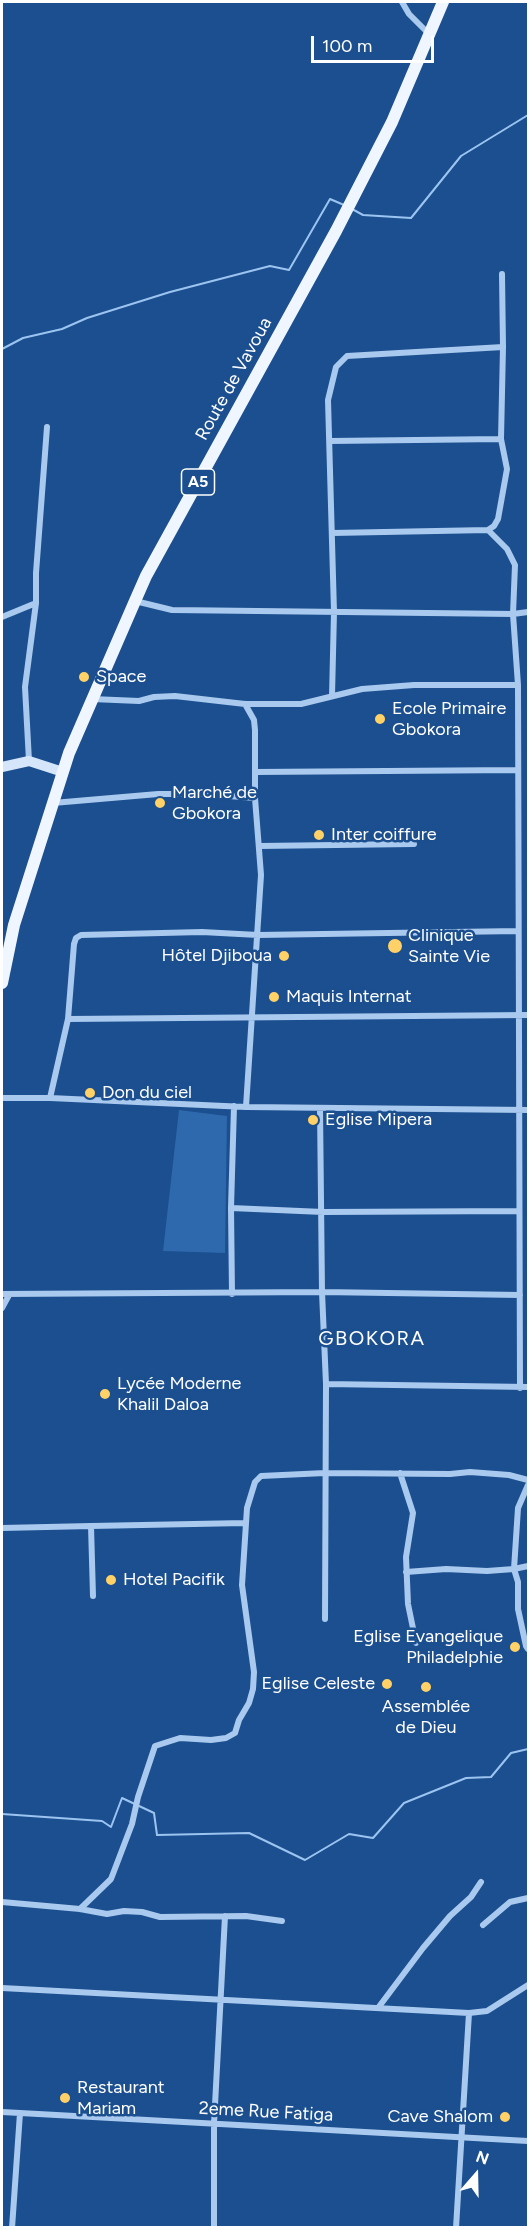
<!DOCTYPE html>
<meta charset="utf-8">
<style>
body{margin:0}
#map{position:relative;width:530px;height:2229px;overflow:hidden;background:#1b4f8f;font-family:Figtree,sans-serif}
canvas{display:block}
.frame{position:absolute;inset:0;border:3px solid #fff;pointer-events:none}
.north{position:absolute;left:446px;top:2145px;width:60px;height:60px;-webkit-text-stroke:4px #1b4f8f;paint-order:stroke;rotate:20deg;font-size:16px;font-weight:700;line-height:24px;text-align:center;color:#fff}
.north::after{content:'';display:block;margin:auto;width:21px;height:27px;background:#fff;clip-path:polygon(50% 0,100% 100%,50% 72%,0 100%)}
.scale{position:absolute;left:311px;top:36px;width:123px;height:27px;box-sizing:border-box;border:3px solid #fff;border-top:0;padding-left:8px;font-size:18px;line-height:21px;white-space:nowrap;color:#fff;-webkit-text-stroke:4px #1b4f8f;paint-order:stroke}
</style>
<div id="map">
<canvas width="530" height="2229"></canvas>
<div class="frame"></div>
<div class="north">N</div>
<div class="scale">100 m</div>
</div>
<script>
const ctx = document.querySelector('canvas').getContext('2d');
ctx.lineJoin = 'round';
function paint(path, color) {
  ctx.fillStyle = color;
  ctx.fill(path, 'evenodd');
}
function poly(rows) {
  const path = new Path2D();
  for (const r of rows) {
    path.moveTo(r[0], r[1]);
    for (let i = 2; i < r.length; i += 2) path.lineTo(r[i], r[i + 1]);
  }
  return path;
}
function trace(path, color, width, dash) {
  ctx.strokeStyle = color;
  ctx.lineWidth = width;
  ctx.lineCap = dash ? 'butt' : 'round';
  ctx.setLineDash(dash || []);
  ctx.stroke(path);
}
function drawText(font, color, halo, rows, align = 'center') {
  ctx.font = font + ' Figtree,sans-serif';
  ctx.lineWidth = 5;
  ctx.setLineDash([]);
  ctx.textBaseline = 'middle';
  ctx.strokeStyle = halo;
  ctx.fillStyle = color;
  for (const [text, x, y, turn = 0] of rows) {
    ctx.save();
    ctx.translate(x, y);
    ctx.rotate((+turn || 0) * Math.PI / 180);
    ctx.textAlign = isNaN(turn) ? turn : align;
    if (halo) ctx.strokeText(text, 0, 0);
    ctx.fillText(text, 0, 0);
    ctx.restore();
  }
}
paint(poly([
 [179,1110,227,1116,225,1253,163,1251]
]), '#2e69ad');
trace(poly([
 [352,209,363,215,411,218,461,156,528,115],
 [2,349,23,338,62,329,87,318,170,292,270,266,289,270,330,199,344,205],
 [2,1814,102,1821,111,1827,122,1798,154,1813,157,1835,249,1833,305,1860,349,1834,373,1838,404,1803,466,1778,491,1777,511,1753,528,1749]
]), '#9cc4f0', 2);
trace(poly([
 [402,2,409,14,430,35],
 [330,441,501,439],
 [488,530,507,549,515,565,513,614,518,685,520,1388],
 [332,533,488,530,494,526,498,519,507,469,501,439,503,347,502,274],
 [135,601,172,610,513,614,528,612],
 [2,617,36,603],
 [332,696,334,612,328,400,336,367,347,356,503,347],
 [92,699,139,701,154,697,175,696,245,704,301,704,362,689,414,685,518,685],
 [245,704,254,720,255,730,255,798,261,875,246,1107],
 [29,761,25,687,36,603,36,573,47,427],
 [255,772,517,770],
 [53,803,158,794,202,794,255,798],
 [259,846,414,844],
 [68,1019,74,944,76,938,81,935,202,932,258,935,518,931],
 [2,1098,50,1098,246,1107,528,1110],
 [50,1098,68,1019,528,1015],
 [320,1108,322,1292,326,1384,325,1619],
 [231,1208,323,1212,519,1211],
 [2,1294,322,1292,520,1295],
 [232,1294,231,1208,234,1106],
 [2,1308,9,1295],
 [326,1384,528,1387],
 [400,1473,413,1513,406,1557,408,1604,416,1643],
 [528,1485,518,1508,514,1569,518,1582,518,1609,526,1646,528,1649],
 [91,1526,245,1523],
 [2,1528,91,1526,93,1596],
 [406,1572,446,1569,487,1571,514,1569,528,1566],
 [2,1902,80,1909,107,1914,124,1911,142,1912,160,1917,246,1916,282,1921],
 [80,1909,111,1879,132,1824,138,1797,155,1746,180,1738,211,1740,226,1738,235,1733,239,1720,249,1703,253,1689,254,1672,242,1585,247,1508,255,1482,261,1476,325,1473,450,1474,470,1472,509,1475,528,1480],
 [483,1925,510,1902,528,1898],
 [2,1988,469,2013,487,2011,528,1985],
 [378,2008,423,1948,450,1916,471,1897,481,1882],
 [2,2112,528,2141],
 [12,2228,20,2113],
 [214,2228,214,2124,225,1916],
 [456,2228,469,2013]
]), '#a9c9ee', 6);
trace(poly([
 [2,767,29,761,63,772]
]), '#d6e6fa', 10);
trace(poly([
 [2,983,14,925,69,753,135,601,146,576,336,231,392,122,443,2]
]), '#f0f6ff', 12);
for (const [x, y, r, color] of [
 [84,677,6,"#ffd166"],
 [380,719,6,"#ffd166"],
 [160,803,6,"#ffd166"],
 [319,835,6,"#ffd166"],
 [395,946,8,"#ffd166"],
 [284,956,6,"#ffd166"],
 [274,997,6,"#ffd166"],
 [90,1093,6,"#ffd166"],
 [313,1120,6,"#ffd166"],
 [105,1394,6,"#ffd166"],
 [111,1580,6,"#ffd166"],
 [515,1647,6,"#ffd166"],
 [387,1684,6,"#ffd166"],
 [426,1687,6,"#ffd166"],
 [65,2098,6,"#ffd166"],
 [505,2117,6,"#ffd166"]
]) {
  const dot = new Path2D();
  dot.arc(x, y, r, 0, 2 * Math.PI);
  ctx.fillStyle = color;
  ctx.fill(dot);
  trace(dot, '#1b4f8f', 2);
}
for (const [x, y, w] of [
 [198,482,33]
]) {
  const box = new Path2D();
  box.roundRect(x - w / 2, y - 13, w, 26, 4.5);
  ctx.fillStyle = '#1b4f8f';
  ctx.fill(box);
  trace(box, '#fff', 1.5);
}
drawText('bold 16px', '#fff', null, [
 ["A5",198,482]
]);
drawText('18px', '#fff', '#1b4f8f', [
 ["Route de Vavoua",234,379,-61],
 ["2eme Rue Fatiga",266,2112,3]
]);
drawText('18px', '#fff', '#1b4f8f', [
 ["Space",96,677],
 ["Ecole Primaire",392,709],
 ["Gbokora",392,730],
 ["Marché de",172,793],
 ["Gbokora",172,814],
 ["Inter coiffure",331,835],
 ["Clinique",408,936],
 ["Sainte Vie",408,957],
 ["Hôtel Djiboua",272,956,"right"],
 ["Maquis Internat",286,997],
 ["Don du ciel",102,1093],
 ["Eglise Mipera",325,1120],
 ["Lycée Moderne",117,1384],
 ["Khalil Daloa",117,1405],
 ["Hotel Pacifik",123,1580],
 ["Eglise Evangelique",503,1637,"right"],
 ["Philadelphie",503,1658,"right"],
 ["Eglise Celeste",375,1684,"right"],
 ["Assemblée",426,1707,"center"],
 ["de Dieu",426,1728,"center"],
 ["Restaurant",77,2088],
 ["Mariam",77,2109],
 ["Cave Shalom",493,2117,"right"]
], 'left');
ctx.letterSpacing = '1.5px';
drawText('20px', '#fff', '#1b4f8f', [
 ["GBOKORA",372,1339]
]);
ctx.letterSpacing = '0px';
</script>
